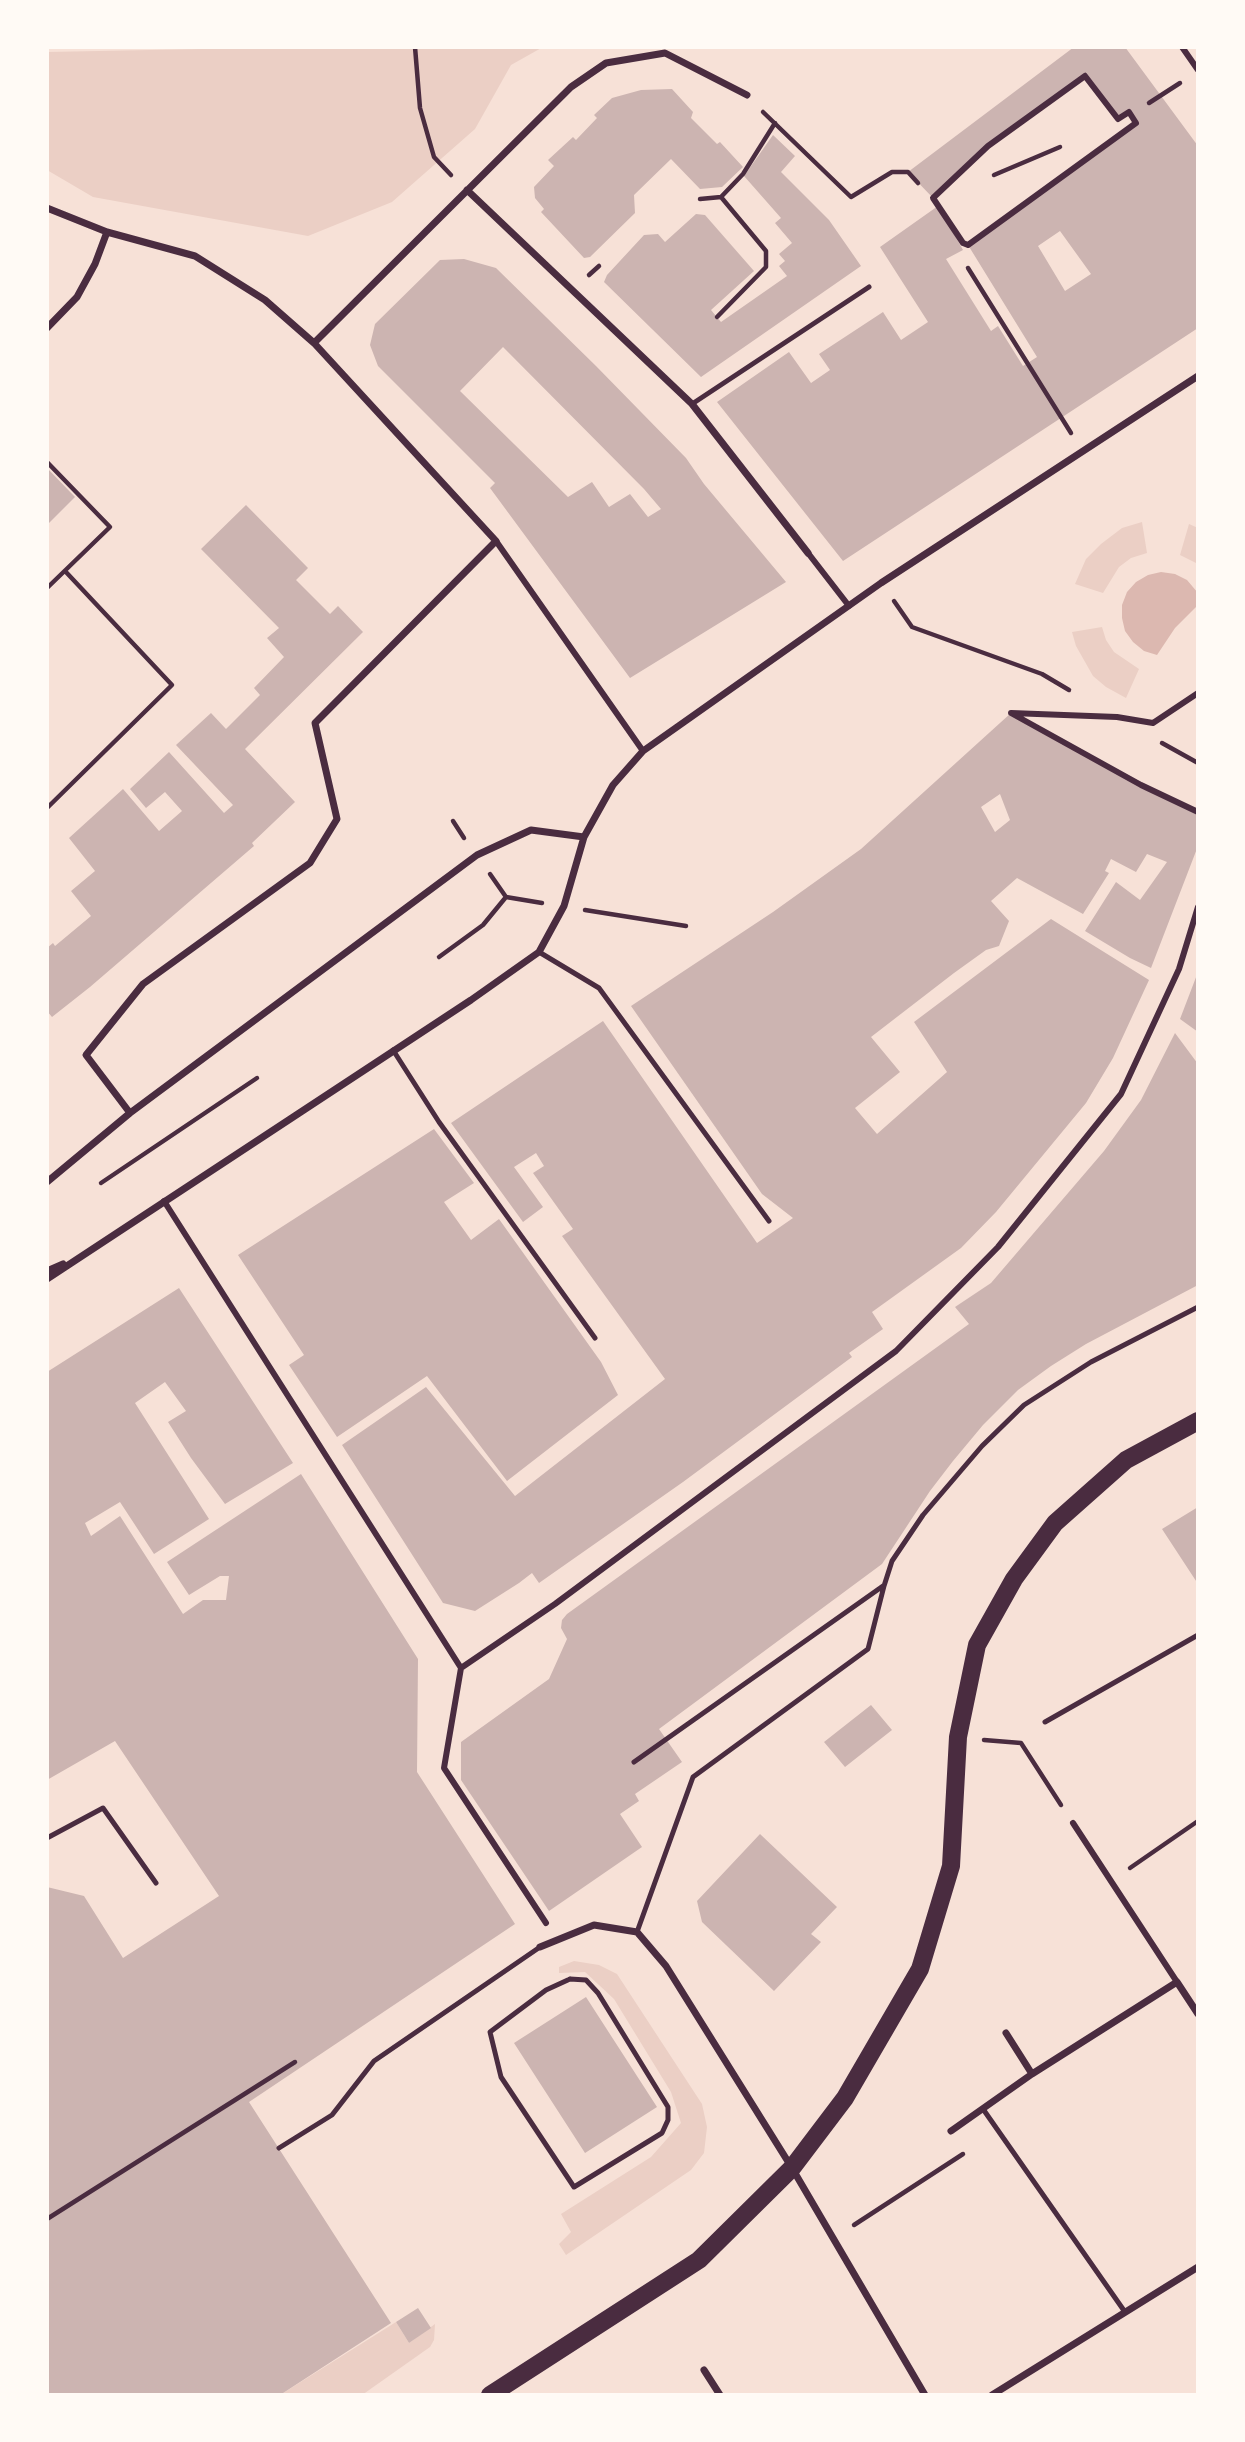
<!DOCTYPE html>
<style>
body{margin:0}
#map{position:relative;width:1245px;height:2442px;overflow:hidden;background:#f7e1d7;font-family:"Alegreya Sans",sans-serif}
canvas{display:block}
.frame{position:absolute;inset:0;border:49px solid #fffaf5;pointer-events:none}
</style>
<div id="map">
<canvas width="1245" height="2442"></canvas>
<div class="frame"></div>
</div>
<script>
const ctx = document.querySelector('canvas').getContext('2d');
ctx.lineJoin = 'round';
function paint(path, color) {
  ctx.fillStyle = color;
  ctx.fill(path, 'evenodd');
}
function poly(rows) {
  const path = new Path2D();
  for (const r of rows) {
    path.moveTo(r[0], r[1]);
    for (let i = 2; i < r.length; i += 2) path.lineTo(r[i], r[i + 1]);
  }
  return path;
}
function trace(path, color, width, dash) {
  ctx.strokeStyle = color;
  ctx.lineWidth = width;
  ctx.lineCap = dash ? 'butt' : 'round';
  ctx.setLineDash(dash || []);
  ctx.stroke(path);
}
paint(poly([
 [306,47,543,47,511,65,475,129,392,202,308,236,93,197,47,170,47,52],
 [1142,522,1147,553,1131,558,1119,567,1103,593,1075,584,1086,559,1101,544,1122,528],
 [1189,524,1198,528,1198,564,1180,555],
 [1102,627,1106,640,1114,652,1139,669,1126,698,1106,687,1093,676,1076,646,1072,632],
 [574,1961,599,1965,617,1974,702,2104,707,2127,704,2153,691,2170,566,2255,559,2244,571,2232,561,2214,651,2157,681,2123,671,2092,614,1999,585,1972,559,1973,559,1967],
 [396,2322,409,2343,435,2324,434,2340,430,2347,362,2395,280,2395]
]), '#ebcfc5');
paint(poly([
 [1161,572,1175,574,1187,580,1198,593,1198,605,1175,628,1157,655,1144,651,1133,642,1125,631,1122,618,1122,605,1127,592,1136,582,1148,575]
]), '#dcb8b0');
paint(poly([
 [1074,47,1125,47,1198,146,1198,328,843,561,717,402,789,352,811,383,830,370,819,354,883,312,901,340,928,322,880,247,938,206,963,250,946,259,991,331,998,326,1023,366,1037,357,968,245,1136,123,1129,112,1118,119,1085,76,988,146,933,198,908,172],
 [1060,231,1091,274,1065,291,1038,246],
 [672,89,693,112,691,118,717,144,720,142,743,167,722,187,700,189,671,159,634,195,635,213,590,257,584,258,541,212,544,209,535,198,534,187,554,166,548,160,573,137,576,140,597,118,594,115,612,98,641,90],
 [773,135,795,156,781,172,829,220,861,266,701,377,604,282,607,275,644,235,658,234,665,242,696,214,705,215,754,271,711,310,721,322,787,276,779,266,785,261,779,254,792,243,775,223,781,218,744,176],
 [464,259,496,268,596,366,686,458,704,484,786,582,630,678,490,488,495,483,378,366,370,345,375,324,440,260],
 [503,347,644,489,661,509,648,517,630,494,609,507,592,482,568,497,460,391],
 [47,468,75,497,47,525],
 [246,505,308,568,296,580,330,614,338,606,363,632,245,749,295,802,252,843,254,846,90,987,52,1017,47,1011,47,948,53,943,55,946,91,916,71,891,95,871,69,838,123,789,159,831,182,811,165,792,146,808,130,789,169,752,224,813,233,805,176,745,211,713,226,729,260,695,254,688,284,657,267,638,279,628,201,549],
 [1011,713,1198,812,1198,846,1151,968,1130,958,1085,931,1116,882,1140,900,1167,862,1147,854,1136,872,1111,859,1105,871,1109,873,1083,914,1017,878,991,901,1009,921,999,946,986,950,954,973,871,1037,900,1072,855,1108,877,1134,947,1072,914,1022,1051,919,1149,980,1113,1058,1086,1103,996,1212,961,1248,872,1312,883,1329,849,1353,852,1357,683,1482,539,1583,532,1573,519,1583,475,1611,443,1603,342,1445,426,1387,515,1496,665,1379,562,1236,573,1229,533,1173,544,1166,536,1153,514,1167,543,1207,523,1222,451,1123,603,1021,757,1243,793,1218,762,1194,631,1006,773,912,861,849],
 [1000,794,1010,820,995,832,981,807],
 [1198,972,1198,1032,1180,1019],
 [1175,1033,1198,1064,1198,1285,1086,1344,1051,1366,1018,1390,983,1425,953,1461,930,1491,882,1564,659,1729,682,1762,635,1794,639,1801,620,1814,642,1847,549,1911,461,1780,461,1742,549,1679,567,1639,561,1628,562,1620,567,1614,969,1324,955,1307,991,1283,1104,1151,1141,1100],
 [434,1129,474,1183,444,1202,471,1240,499,1219,601,1362,618,1395,507,1481,427,1376,337,1437,289,1365,304,1355,238,1255],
 [179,1288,293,1463,225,1504,191,1458,168,1422,186,1411,165,1382,135,1403,209,1519,154,1554,120,1502,85,1523,91,1536,120,1516,183,1614,203,1600,226,1600,229,1576,220,1576,189,1595,167,1562,301,1474,418,1659,417,1772,515,1924,249,2102,391,2323,280,2395,47,2395,47,1887,84,1896,123,1958,219,1896,115,1741,47,1780,47,1372],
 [1198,1507,1198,1584,1162,1529],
 [871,1705,892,1730,845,1767,824,1742],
 [760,1834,837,1907,811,1934,821,1942,774,1991,702,1922,697,1901],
 [586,1997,657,2107,585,2153,514,2043],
 [418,2308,431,2328,409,2343,396,2322]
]), '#ccb4b1');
trace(poly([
 [415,47,420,108,434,157,451,175],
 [1149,103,1180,83],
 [763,112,851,197,892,172,908,172,918,183],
 [994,175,1060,147],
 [700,199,721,197],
 [968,268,1071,433],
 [589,275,599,266],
 [717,317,766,267,766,251,721,197,743,174,775,123],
 [47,462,110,527,47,588],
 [894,601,912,627,1042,674,1069,690],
 [1162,743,1198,763],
 [47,808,172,685,65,571],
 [453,821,464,838],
 [490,874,506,897,542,903],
 [585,910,686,926],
 [439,957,483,925,506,897],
 [101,1183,257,1078],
 [984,1740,1021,1743,1061,1805],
 [1130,1868,1198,1821],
 [47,2219,295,2062],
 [854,2225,963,2154]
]), '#4a2c40', 4.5);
trace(poly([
 [692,404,869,287],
 [539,952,599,988,769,1221],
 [393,1050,439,1122,595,1338],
 [1045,1722,1198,1635],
 [634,1762,883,1586],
 [47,1838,103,1808,156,1883],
 [637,1932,693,1777,868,1649,884,1586,892,1561,923,1515,982,1446,1024,1405,1091,1362,1198,1307],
 [570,1979,586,1980,598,1993,668,2107,668,2120,662,2133,574,2187,501,2077,490,2032,546,1990,570,1979],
 [983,2109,1125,2312],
 [279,2148,332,2115,374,2061,540,1947]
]), '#4a2c40', 5);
trace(poly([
 [1182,47,1198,70],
 [1085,76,1118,119,1129,112,1136,123,968,245,963,243,933,198,988,146,1085,76],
 [496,541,643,751],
 [808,553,849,606],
 [1198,693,1153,723,1117,717,1011,713,1141,785,1198,812],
 [164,1201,461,1668],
 [1073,1823,1177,1982],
 [546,1923,444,1768,461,1668,555,1604,896,1351,998,1247,1121,1094,1179,969,1198,907]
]), '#4a2c40', 6);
trace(poly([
 [467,190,692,404,808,553],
 [47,208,107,232,195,256,265,300,314,343,496,541,315,723,337,819,310,863,143,984,86,1055,130,1113],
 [47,328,77,297,95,264,107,232],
 [314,343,571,87,606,63,665,53,747,95],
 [47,1182,130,1113,477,855,531,830,584,837],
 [47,1271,63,1264],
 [47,1279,471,1000,539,952,564,906,584,837,613,785,643,751,881,583,1198,376],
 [540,1947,594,1925,637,1932,666,1966,792,2168,925,2395],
 [1006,2033,1032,2074],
 [951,2131,1032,2074,1177,1982,1198,2014],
 [704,2370,720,2395],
 [992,2395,1198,2267]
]), '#4a2c40', 7);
trace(poly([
 [490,2395,699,2260,792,2168,845,2098,920,1969,951,1866,958,1737,977,1645,1014,1579,1055,1523,1126,1460,1198,1421]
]), '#4a2c40', 18);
</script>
